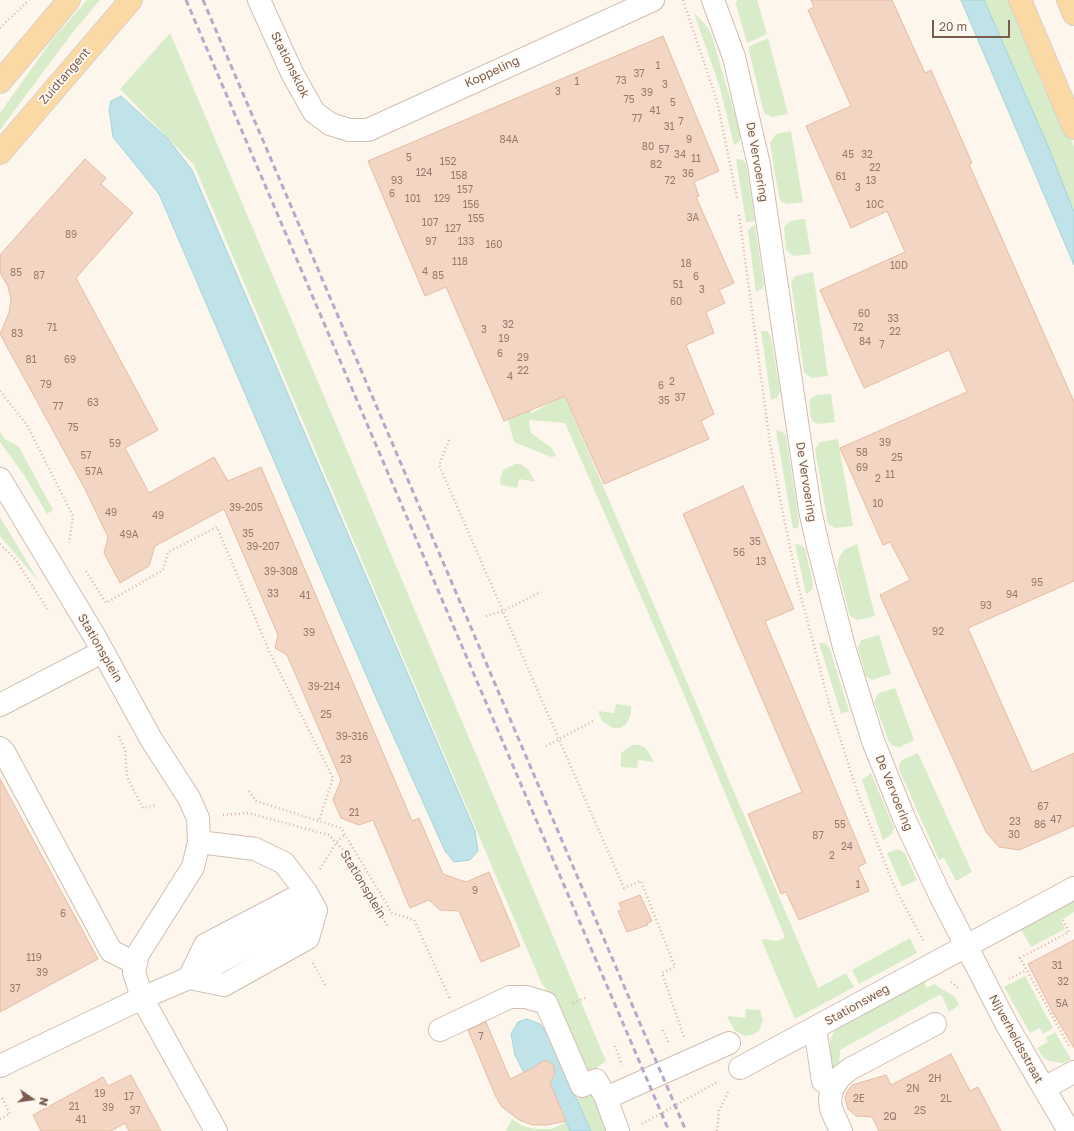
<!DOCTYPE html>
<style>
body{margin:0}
#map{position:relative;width:1074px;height:1131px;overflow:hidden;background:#fdf6ec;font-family:"Golos Text",sans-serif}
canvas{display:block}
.north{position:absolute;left:12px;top:1079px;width:40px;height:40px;-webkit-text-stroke:3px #fffaf3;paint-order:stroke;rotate:103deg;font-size:11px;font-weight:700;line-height:16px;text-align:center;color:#7a5c4d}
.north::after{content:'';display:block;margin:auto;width:14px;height:18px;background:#7a5c4d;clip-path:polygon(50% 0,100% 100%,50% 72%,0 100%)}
.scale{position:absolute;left:932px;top:20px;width:78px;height:18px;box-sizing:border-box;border:2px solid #7a5c4d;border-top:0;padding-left:5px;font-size:12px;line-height:14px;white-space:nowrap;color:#7a5c4d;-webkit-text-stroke:3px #fffaf3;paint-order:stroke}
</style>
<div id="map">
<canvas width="1074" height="1131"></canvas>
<div class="north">N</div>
<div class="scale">20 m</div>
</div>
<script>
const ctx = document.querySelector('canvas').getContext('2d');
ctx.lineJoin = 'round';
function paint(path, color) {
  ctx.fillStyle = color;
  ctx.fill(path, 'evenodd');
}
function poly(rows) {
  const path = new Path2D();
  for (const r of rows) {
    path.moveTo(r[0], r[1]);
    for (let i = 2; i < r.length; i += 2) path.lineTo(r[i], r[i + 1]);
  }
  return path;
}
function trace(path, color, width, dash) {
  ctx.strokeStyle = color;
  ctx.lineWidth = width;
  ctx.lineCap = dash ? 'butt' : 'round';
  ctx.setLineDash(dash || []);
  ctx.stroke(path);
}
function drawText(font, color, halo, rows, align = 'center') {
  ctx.font = font + ' "Golos Text",sans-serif';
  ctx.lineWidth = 3.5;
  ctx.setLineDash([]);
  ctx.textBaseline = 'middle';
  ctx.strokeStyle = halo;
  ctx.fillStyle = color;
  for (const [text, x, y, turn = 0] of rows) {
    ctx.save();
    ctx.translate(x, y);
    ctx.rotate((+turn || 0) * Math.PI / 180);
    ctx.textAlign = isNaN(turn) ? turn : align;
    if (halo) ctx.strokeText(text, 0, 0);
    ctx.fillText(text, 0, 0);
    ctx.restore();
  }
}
paint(poly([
 [87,0,100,0,73,32,0,130,0,113,52,40],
 [737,0,757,0,767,34,747,43,736,4],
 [984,0,1014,0,1074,146,1074,212],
 [694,13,707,26,712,36,741,136,739,142,734,145,720,88],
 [170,33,606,1061,586,1076,552,997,541,982,194,165,120,89],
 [768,38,788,114,772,117,764,113,748,47],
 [791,131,803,202,788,204,781,202,779,197,770,143,776,134],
 [736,159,743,160,746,164,755,221,746,222],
 [805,219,811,254,793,256,786,250,784,227,790,221],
 [752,226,755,226,764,285,762,289,756,292,748,231],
 [813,272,828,376,811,378,804,372,791,282,795,276],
 [761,331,767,331,771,337,780,391,777,398,771,400],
 [831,394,835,422,819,424,813,422,811,418,809,404,811,398,816,395],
 [564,395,818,988,846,973,854,987,795,1019,761,939,778,941,785,937,685,697,565,423,530,420,529,422,531,433,552,448,556,456,551,457,514,442,505,408,526,400,532,413],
 [776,430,783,432,786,436,799,521,798,527,793,529],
 [0,432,5,439,19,447,53,510,47,514,24,475,0,442],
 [838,439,853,526,835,528,828,524,815,449,820,442],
 [515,464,520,464,528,469,535,482,519,479,517,488,501,485,500,479,503,470],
 [0,517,40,583,0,536],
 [795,544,801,545,805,549,813,583,812,590,806,594],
 [857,544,875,616,858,620,850,616,837,567,839,558,844,550],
 [879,635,891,674,872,680,866,676,858,648,861,640],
 [819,643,825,643,830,649,849,711,841,714],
 [895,688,914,740,900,747,893,746,889,742,874,701,879,693],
 [616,704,631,706,631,714,626,724,620,728,613,728,602,721,598,711,614,713],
 [632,745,639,745,646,748,654,762,638,760,637,768,621,767,621,753],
 [918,753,972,872,956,881,944,858,939,860,899,769,899,765,902,760],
 [871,773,894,828,892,834,883,840,862,780],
 [898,849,905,853,917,880,902,887,887,853],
 [1074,901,1074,912,1061,920,1065,929,1031,947,1021,929],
 [910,938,917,953,859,984,852,970],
 [1025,976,1053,1028,1043,1034,1040,1028,1030,1033,1004,987],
 [924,982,927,988,934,984,955,997,959,1005,949,1012,942,996,939,995,840,1050,839,1066,838,1068,832,1069,828,1065,830,1040,835,1030],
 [746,1009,760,1010,763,1020,759,1031,752,1035,745,1036,735,1031,727,1016,745,1018],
 [1055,1032,1071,1059,1064,1063,1049,1061,1043,1057,1037,1048,1048,1042,1045,1038],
 [596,1091,608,1131,591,1131,577,1099],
 [512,1119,523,1126,536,1129,552,1129,566,1122,570,1131,506,1131]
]), '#d8ecc9');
const water = poly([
 [961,0,984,0,1048,146,1074,212,1074,265,961,0],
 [121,96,168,139,192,170,475,831,478,851,470,860,454,862,445,851,374,693,159,194,113,137,109,109,111,101,121,96],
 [527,1019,540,1024,547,1033,591,1131,570,1131,543,1068,526,1077,515,1055,511,1034,518,1022,527,1019]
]);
paint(water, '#bfe3e8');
trace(water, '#a5d3da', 1);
const building = poly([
 [811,0,892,0,925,73,931,70,972,163,969,164,1074,402,1074,581,968,628,1032,772,1074,753,1074,826,1019,850,999,847,986,832,918,681,880,595,910,580,890,542,883,545,840,448,967,392,949,350,864,388,820,290,905,252,887,211,851,228,806,126,851,106,808,10,814,7,811,0],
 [663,36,719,171,694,182,699,196,696,197,734,283,719,290,725,303,706,312,714,333,686,345,714,414,701,421,709,439,604,484,565,396,504,421,446,287,425,296,368,161,663,36],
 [85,159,106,178,101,184,133,213,76,278,158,430,125,448,149,493,214,457,228,481,261,467,412,821,419,818,443,874,466,882,489,872,520,946,481,962,459,911,440,910,429,900,410,908,373,820,359,825,341,818,333,800,341,780,287,655,275,648,278,635,224,509,155,546,149,566,120,583,104,553,108,537,85,489,0,334,9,313,11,299,8,286,0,273,0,255,85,159],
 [743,486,794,609,765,621,866,863,858,867,869,891,799,920,786,892,781,894,748,814,802,792,683,514,743,486],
 [0,779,98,959,0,1012,0,779],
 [640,895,652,921,647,923,648,925,627,932,618,911,622,910,619,903,640,895],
 [1074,940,1074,1048,1052,1011,1028,964,1074,940],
 [486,1022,510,1079,535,1067,538,1064,546,1060,554,1066,554,1076,550,1082,566,1121,547,1125,533,1125,519,1120,502,1107,496,1097,468,1030,486,1022],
 [951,1054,970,1091,978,1087,1001,1131,879,1131,872,1117,856,1116,848,1109,845,1098,847,1092,852,1085,886,1075,891,1085,951,1054],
 [131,1075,161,1131,129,1131,125,1123,111,1131,41,1131,33,1115,103,1077,108,1086,131,1075]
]);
paint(building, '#f3d5c3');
trace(building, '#e6bba3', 1);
const minor = poly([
 [259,0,293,75,314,112,330,124,349,130,368,130,653,0],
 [713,0,734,57,759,165,810,510,818,546,844,647,873,741,904,818,940,895,1007,1025,1069,1131],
 [0,479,95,637,151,739,189,798,198,818,199,842,193,867,138,954,134,972,142,998,216,1131],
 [0,705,102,652],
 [0,748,4,752,111,951,135,963],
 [189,978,224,985,308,938,316,910,306,892,284,863,255,849,199,842],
 [189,978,205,945,306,892],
 [815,1028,823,1081,833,1087,830,1098,831,1109,841,1131],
 [440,1030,510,997,526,997,546,1003,582,1086,596,1080,606,1098],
 [0,1066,142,998,189,978,316,910],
 [740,1068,1074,888],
 [833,1087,840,1077,850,1069,935,1024],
 [1044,1088,1074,1072],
 [618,1131,606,1098,729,1043]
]);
const major = poly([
 [1020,0,1074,128],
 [1068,0,1074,14],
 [0,82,69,0],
 [0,153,131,0]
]);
trace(minor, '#d1beb0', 24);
trace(major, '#dad1cd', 24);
trace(poly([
 [683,0,717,101,737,198],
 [0,28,29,0],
 [739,215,770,443,782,509,798,585,830,707,859,797,894,886,924,942],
 [0,391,27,425,73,516,69,543],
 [449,440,439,465,624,888,641,881,675,967,662,973,684,1037],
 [0,544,16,560,48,610],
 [86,571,106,603,163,570,168,552,217,527,269,651,333,778,319,821],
 [486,616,503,611,541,592],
 [119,736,125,750,127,777,143,808,157,805],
 [546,746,595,720],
 [249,791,256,801,341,828,392,913,414,920,450,999],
 [223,815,248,813,329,835,344,851,388,927],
 [320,869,336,843,345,834],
 [1063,920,1069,932,1020,958,1070,1048],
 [313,963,326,987],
 [1009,979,1027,970],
 [951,982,960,990],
 [573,1003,585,998],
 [663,1030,669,1044],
 [615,1046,622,1065],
 [0,1119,10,1114,1,1096],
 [642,1124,719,1081],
 [717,1131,719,1111,729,1090]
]), '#d9b8a5', 2.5, [1, 3]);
trace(minor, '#fff', 22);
trace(major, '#fbd9a5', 22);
trace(poly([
 [186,0,669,1131],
 [203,0,686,1131]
]), '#b9a8c9', 3, [6, 4]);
drawText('10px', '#987a6a', null, [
 ["1",658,66],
 ["37",639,74],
 ["73",621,81],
 ["1",577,82],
 ["3",665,85],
 ["3",558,92],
 ["39",647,93],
 ["75",629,100],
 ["5",673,103],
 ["41",655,111],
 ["77",637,119],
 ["7",681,122],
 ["31",669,127],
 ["84A",509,140],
 ["9",689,140],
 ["80",648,147],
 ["57",664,150],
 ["34",680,155],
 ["45",848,155],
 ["32",867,155],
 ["5",409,158],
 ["11",696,159],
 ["152",448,162],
 ["82",656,165],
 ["22",875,168],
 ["124",424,173],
 ["36",688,174],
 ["158",459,176],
 ["61",841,177],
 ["93",397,181],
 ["72",670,181],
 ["13",871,181],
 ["3",858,188],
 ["157",465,190],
 ["6",392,194],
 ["101",413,199],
 ["129",442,199],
 ["156",471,205],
 ["10C",875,205],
 ["3A",693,218],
 ["155",476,219],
 ["107",430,223],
 ["127",453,229],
 ["89",71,235],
 ["97",431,242],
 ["133",466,242],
 ["160",494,245],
 ["118",460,262],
 ["18",686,264],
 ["10D",899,266],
 ["4",425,272],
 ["85",16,273],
 ["87",39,276],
 ["85",438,276],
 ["6",696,277],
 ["51",678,285],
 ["3",702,290],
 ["60",676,302],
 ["60",864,314],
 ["33",893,319],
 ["32",508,325],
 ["71",52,328],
 ["72",858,328],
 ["3",484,330],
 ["22",895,332],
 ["83",17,334],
 ["19",504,339],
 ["84",865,342],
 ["7",882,345],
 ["6",500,354],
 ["29",523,358],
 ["81",31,360],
 ["69",70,360],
 ["22",523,371],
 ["4",510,377],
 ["2",672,382],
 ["79",46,385],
 ["6",661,386],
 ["37",680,398],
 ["35",664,401],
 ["63",93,403],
 ["77",58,407],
 ["75",73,428],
 ["39",885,443],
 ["59",115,444],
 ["58",862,453],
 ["57",86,456],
 ["25",897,458],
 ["69",862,468],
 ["57A",94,472],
 ["11",890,475],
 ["2",878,479],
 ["10",878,504],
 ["39-205",246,508],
 ["49",111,513],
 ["49",158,516],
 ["35",248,534],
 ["49A",129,535],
 ["35",755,542],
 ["39-207",263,547],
 ["56",739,553],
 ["13",761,562],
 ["39-308",281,572],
 ["95",1037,583],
 ["33",273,594],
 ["94",1012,595],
 ["41",305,596],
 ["93",986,606],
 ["92",938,632],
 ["39",309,633],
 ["39-214",324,687],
 ["25",326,715],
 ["39-316",352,737],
 ["23",346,760],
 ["67",1043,807],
 ["21",354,813],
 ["47",1056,820],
 ["23",1015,822],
 ["55",840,825],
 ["86",1040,825],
 ["30",1014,835],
 ["87",818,836],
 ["24",847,847],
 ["2",832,856],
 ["1",858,885],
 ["9",475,891],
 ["6",63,914],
 ["119",34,958],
 ["31",1057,966],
 ["39",42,973],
 ["32",1063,982],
 ["37",15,989],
 ["5A",1062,1004],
 ["7",481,1037],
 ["2H",935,1079],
 ["2N",913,1089],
 ["19",100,1094],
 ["17",129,1097],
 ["2E",859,1099],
 ["2L",946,1099],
 ["21",74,1107],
 ["39",108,1108],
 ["37",135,1111],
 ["2S",920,1111],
 ["2Q",890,1117],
 ["41",81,1120]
]);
drawText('12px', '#7a5c4d', '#fffaf3', [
 ["Stationsklok",290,65,64],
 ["Koppeling",492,72,-25],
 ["Zuidtangent",65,76,-49],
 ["De Vervoering",757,162,80],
 ["De Vervoering",806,482,81],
 ["Stationsplein",100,648,60],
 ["De Vervoering",894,793,68],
 ["Stationsplein",363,884,59],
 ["Stationsweg",857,1005,-29],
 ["Nijverheidsstraat",1016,1039,61]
]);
</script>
